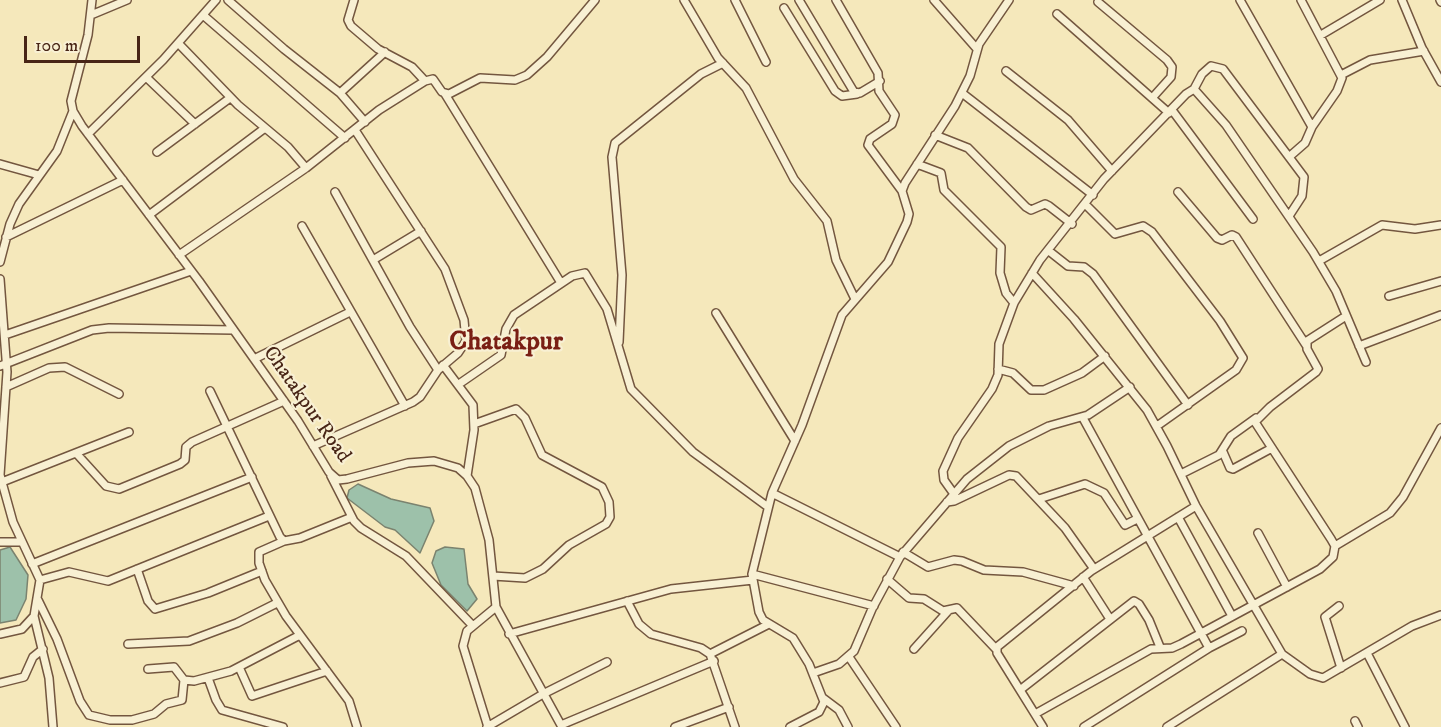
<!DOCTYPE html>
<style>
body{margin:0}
#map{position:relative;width:1441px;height:727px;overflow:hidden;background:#f5e8bb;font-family:"IM FELL DW Pica",serif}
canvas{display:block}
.scale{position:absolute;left:24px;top:36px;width:116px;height:27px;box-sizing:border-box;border:3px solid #482516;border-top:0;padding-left:8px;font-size:18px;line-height:21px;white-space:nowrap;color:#482516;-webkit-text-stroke:4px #f8f0d3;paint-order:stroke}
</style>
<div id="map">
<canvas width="1441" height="727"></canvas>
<div class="scale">100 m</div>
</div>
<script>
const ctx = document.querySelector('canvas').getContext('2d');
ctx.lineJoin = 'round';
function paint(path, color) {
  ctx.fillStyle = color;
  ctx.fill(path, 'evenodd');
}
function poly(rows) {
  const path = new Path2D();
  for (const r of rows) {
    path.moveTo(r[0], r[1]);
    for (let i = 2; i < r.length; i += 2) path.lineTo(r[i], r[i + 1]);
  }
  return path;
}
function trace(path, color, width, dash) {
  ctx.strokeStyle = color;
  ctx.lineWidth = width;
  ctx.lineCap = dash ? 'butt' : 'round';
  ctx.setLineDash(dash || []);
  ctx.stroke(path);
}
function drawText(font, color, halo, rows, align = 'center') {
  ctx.font = font + ' "IM FELL DW Pica",serif';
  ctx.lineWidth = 4.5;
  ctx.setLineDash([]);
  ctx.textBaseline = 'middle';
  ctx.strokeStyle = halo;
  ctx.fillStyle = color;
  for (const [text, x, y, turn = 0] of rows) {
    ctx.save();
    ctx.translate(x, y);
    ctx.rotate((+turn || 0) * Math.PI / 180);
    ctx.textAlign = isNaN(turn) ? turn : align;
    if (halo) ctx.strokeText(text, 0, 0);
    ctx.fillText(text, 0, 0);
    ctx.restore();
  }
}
const water = poly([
 [358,484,391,499,430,508,434,521,420,553,395,530,385,527,347,498,349,490,358,484],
 [10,547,28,575,26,599,16,620,0,623,0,550,10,547],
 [445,547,464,549,468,584,477,599,467,611,441,585,432,563,436,551,445,547]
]);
paint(water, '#9dc1aa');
trace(water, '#7b836f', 1.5);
const minor = poly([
 [92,0,88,35,71,101,73,111,82,126,199,281,298,421,329,472,338,480,347,479,408,463,434,461,458,468,467,476,475,488,489,540,496,607,562,727],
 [228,0,284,49,340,93,365,122],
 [354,0,348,20,351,26,378,49,412,67,425,81],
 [684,0,718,58,746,88,794,179,827,221,836,260,855,299],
 [735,0,766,62],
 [799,0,854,92,860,93,880,81],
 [836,0,878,73,879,91,895,115,892,124,870,139,868,145,902,191],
 [934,0,977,49],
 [1240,0,1312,127],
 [1402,0,1422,48,1441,82],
 [1440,0,1441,2],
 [1098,2,1167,60,1172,67,1171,77,1153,97],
 [784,8,835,91,842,96,857,94],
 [1057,14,1169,113],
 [91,15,127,0],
 [203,15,345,138],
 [1321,35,1380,0],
 [178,43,238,105,288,147,306,168],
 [1006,71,1068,120,1112,171],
 [1341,75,1370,60,1424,51],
 [146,77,195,124],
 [1194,89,1202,74,1211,66,1223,69,1304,177,1302,196,1289,216],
 [340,93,385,52],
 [962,93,1093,195],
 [445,94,561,283],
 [1172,110,1253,219],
 [88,134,163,60,216,0],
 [935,135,968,148,1026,207,1031,210,1045,204,1049,206,1072,224],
 [157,152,230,98],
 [1289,157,1305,143,1312,127,1337,91,1342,78,1301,0],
 [0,164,39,175],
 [917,164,941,173,944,190,1001,247,1000,273,1006,293,1014,303],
 [335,192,410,327,438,370],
 [1178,192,1217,238,1222,240,1232,235,1236,237,1306,345],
 [1086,205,1115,234,1143,226,1152,232,1220,321,1243,358,1236,370,1157,426],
 [149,215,265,128],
 [302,226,405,406],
 [6,237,123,180],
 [1049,251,1068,266,1084,267,1093,274,1188,405],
 [179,255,306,168,379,110,425,81,433,79,442,92,449,94,480,78,515,80,527,75,547,57,595,0],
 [373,260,421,231],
 [1319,261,1382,225,1415,229,1441,225],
 [0,262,10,224,19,204,57,151,73,111],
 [1032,273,1074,319,1147,410,1167,446,1196,506,1282,654],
 [0,279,7,372,0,475,13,522,40,580,34,616,22,629,0,634],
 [1389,296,1441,281],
 [716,313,795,441],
 [5,335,191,271],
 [619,342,622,275,612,157,615,143,701,74,723,63],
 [1359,346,1441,315],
 [254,359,350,312],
 [443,365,473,405,474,430,467,476],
 [0,366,92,330,109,328,233,330],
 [998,369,1013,373,1031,390,1044,390,1082,373,1105,356],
 [459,384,501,355,506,329,514,315,572,276,585,273,607,309,631,389,693,452,768,507],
 [6,387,49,368,65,367,119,394],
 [210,391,280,537,284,541,300,538,352,517],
 [1083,418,1209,648,1084,727],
 [474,424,516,409,525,418,542,455,602,487,609,502,610,517,606,524,569,545,543,569,525,578,493,576],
 [313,446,413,402,420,397,438,370,458,353,466,341,464,320,445,269,355,130],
 [1223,452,1230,468,1233,469,1272,448],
 [76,453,106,486,119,489,180,464,185,460,186,447,192,442,284,401],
 [1181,474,1219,455,1231,436,1256,418],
 [331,476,354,521,361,528,406,556,473,626],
 [2,482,129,432],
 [772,493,900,557],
 [954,494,944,480,943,471,958,438,992,389,998,375,999,344,1014,303,1040,260,1104,179,1186,94,1194,89,1226,125,1313,252,1336,291,1366,362],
 [1039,499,1085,484,1104,493,1125,525,1137,519],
 [947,502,954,501,1009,475,1016,476,1065,528,1094,569],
 [1178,517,1232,616],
 [1258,533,1287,587],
 [284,541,259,552,259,563,265,580,286,616,349,701,357,727],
 [0,542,21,542],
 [1335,546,1390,513,1403,497,1441,428],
 [903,552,928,567,954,560,962,561,984,570,1023,572,1074,586],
 [32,564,252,477],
 [137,569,148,601,155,609,208,593,262,571],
 [752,574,874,606],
 [1083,577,1110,619],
 [887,579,909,598,924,599,943,611,957,608,996,649],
 [40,580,69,572,108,581,269,516],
 [38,600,57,639,80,701,89,715,110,720,132,720,154,714,166,704,182,700,184,680],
 [627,601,639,624,651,634,701,648,710,654,735,727],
 [1339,606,1325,617,1341,668],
 [34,616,49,678,53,727],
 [509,634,671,589,753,580],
 [128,644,189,641,237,623,277,603],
 [1209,648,1242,631],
 [914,649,949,610],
 [1367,653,1405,727],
 [710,654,769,624],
 [849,657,896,727],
 [239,667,252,696,327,671],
 [148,669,174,667,184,680,194,681,231,671,300,635],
 [813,673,839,664,854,651,872,609,900,557,967,479,1009,446,1049,426,1088,415,1130,387],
 [208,678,216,700,222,710,283,727],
 [0,683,24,677,33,657,43,649],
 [1020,690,1134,601,1139,604,1149,620,1160,647],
 [823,698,839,710,848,727],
 [1035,714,1151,649,1172,648,1181,644,1320,569,1333,557,1335,546,1331,539,1255,422,1270,407,1316,372,1318,369,1307,349,1307,341,1346,316],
 [1355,721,1358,727],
 [561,725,714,661],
 [487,727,543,694,607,662],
 [488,727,463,646,467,631,496,607],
 [675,727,729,707],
 [790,727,819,712,824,702,809,664,793,638,763,620,759,612,752,574,772,493,802,425,842,315,888,262,907,222,909,214,902,191,905,183,955,106,970,76,979,44,1009,0],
 [1043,727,997,653,997,647,1091,571,1196,506],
 [1167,727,1282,654,1310,674,1323,678,1412,626,1441,615]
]);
trace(minor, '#73563f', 10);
trace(minor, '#f8f0d3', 7);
drawText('21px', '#482516', '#f8f0d3', [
 ["Chatakpur Road",306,405,55]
]);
drawText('bold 27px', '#7a1f14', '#f8f0d3', [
 ["Chatakpur",506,343]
]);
</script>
